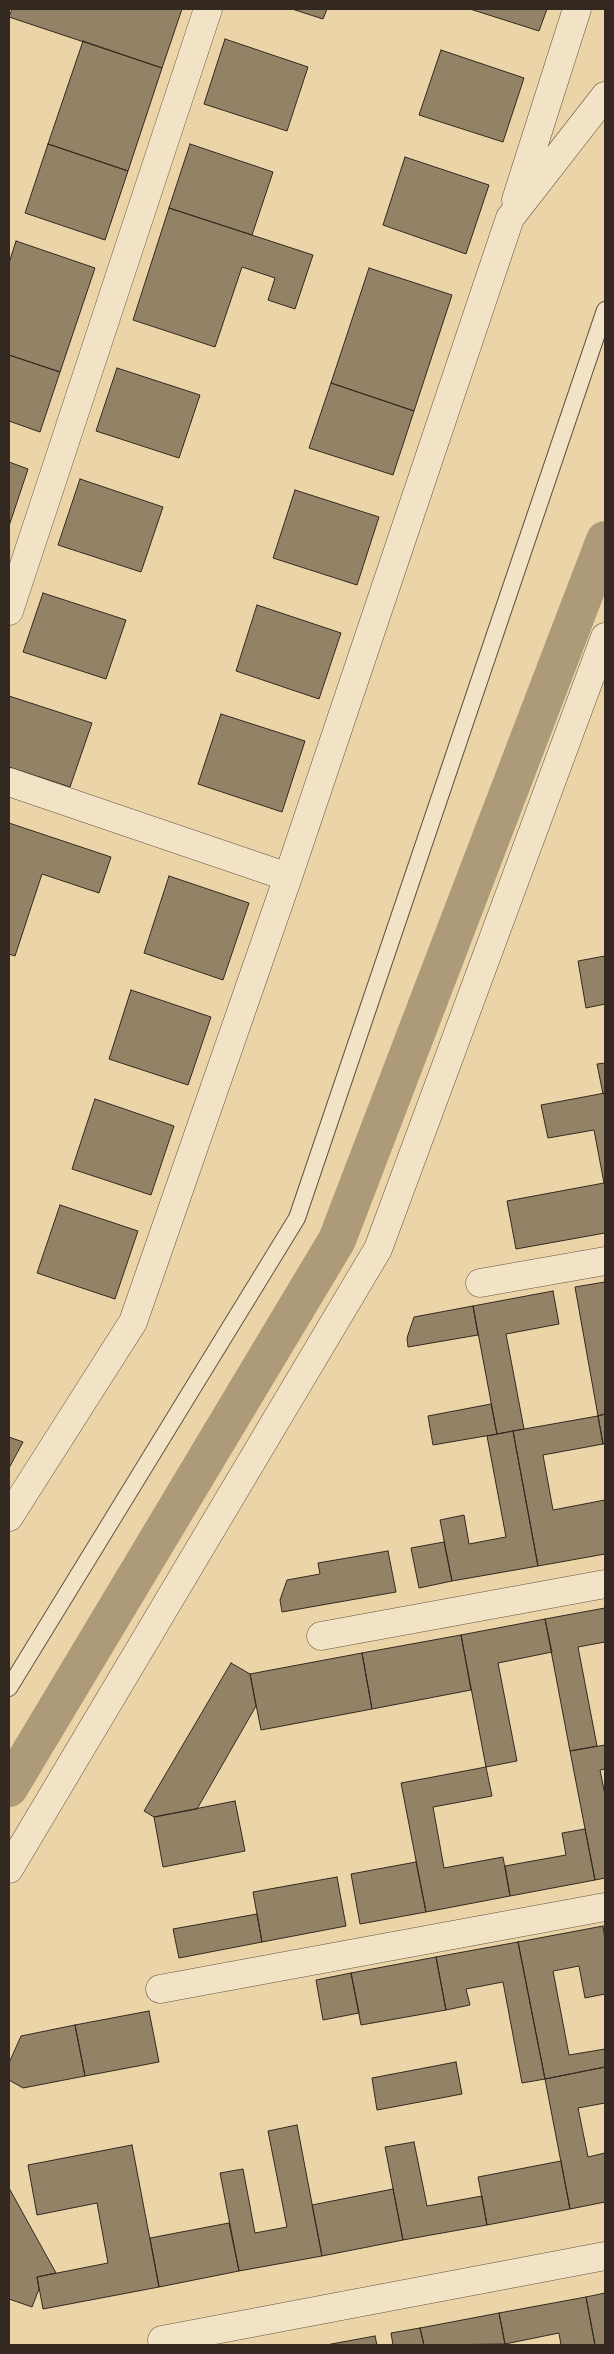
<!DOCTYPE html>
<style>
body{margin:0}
#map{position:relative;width:614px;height:2354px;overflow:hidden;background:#ebd4a7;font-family:"Libre Bodoni",serif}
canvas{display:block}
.frame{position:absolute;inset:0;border:10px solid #332920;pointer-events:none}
</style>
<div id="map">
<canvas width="614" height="2354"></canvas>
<div class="frame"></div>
</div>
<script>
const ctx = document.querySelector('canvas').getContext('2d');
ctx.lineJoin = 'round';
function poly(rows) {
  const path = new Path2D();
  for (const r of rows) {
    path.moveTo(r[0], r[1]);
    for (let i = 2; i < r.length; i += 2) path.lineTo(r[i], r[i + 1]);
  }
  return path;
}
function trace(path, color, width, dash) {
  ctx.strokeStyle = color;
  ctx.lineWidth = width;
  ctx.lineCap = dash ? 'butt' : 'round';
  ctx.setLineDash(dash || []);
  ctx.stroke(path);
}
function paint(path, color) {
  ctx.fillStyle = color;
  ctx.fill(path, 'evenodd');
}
trace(poly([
 [9,1788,337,1240,605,540]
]), '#ac9a79', 38);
const building = poly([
 [12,9,182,9,162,68,9,17,12,9],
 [292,9,327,9,323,19,292,9],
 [470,9,547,9,539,31,470,9],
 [225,39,308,67,287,131,204,104,225,39],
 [83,41,162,68,128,171,48,144,83,41],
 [441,50,524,78,503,142,419,115,441,50],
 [48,144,128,171,105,240,25,213,48,144],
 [190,144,273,172,252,235,169,208,190,144],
 [405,157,489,185,466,254,383,225,405,157],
 [169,208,313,255,295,309,268,300,275,278,242,267,215,347,133,320,169,208],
 [16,241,95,268,60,372,9,355,9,263,16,241],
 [369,268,452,295,414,411,331,383,369,268],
 [9,355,60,372,40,432,9,421,9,355],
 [117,368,200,395,179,458,96,431,117,368],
 [331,383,414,411,393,475,309,448,331,383],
 [9,462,28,469,9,526,9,462],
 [80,479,163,507,141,572,58,545,80,479],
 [295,490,379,517,357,585,273,558,295,490],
 [43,593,126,620,106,679,23,652,43,593],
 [257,605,341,633,319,699,236,671,257,605],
 [9,696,92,723,70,787,9,767,9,696],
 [221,714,305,741,282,812,198,784,221,714],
 [9,823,111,857,99,893,42,874,15,956,9,954,9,823],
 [169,876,249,903,223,980,144,953,169,876],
 [605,956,605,1004,586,1008,578,961,605,956],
 [131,990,211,1017,188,1085,109,1059,131,990],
 [605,1063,605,1093,603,1094,597,1064,605,1063],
 [605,1093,605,1233,516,1249,507,1201,604,1183,594,1130,548,1138,541,1105,605,1093],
 [95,1099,174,1126,151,1195,72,1169,95,1099],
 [60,1205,138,1231,115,1299,37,1273,60,1205],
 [605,1282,605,1414,598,1416,575,1287,605,1282],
 [553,1291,559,1324,506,1334,524,1429,497,1434,473,1306,553,1291],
 [473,1306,478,1335,408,1347,407,1338,414,1317,473,1306],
 [491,1404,497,1434,433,1445,428,1416,491,1404],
 [605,1414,605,1444,603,1444,598,1416,605,1414],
 [598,1416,603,1444,543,1455,553,1510,605,1500,605,1554,538,1566,513,1431,598,1416],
 [513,1431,538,1566,452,1581,440,1520,464,1515,469,1544,506,1537,487,1436,513,1431],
 [9,1437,23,1442,9,1468,9,1437],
 [444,1542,452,1581,419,1588,411,1548,444,1542],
 [388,1551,396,1592,282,1612,280,1600,287,1580,320,1574,318,1563,388,1551],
 [605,1608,605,1642,578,1647,597,1746,570,1751,545,1619,605,1608],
 [545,1619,552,1652,498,1663,517,1761,486,1767,461,1635,545,1619],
 [461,1635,471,1690,372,1709,362,1653,461,1635],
 [362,1653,372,1709,261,1730,250,1674,362,1653],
 [231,1663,250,1674,256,1706,197,1809,154,1817,144,1811,231,1663],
 [605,1745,605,1769,600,1770,605,1795,605,1878,595,1880,570,1751,605,1745],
 [486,1767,492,1796,433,1807,444,1868,503,1857,510,1896,426,1912,401,1783,486,1767],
 [235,1801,245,1851,163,1867,154,1817,235,1801],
 [585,1829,595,1880,510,1896,505,1866,566,1855,562,1833,585,1829],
 [416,1862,426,1912,360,1924,351,1874,416,1862],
 [337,1877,346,1926,262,1942,253,1892,337,1877],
 [257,1914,262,1942,179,1958,173,1929,257,1914],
 [603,1926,605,1940,605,1994,585,1998,579,1966,553,1971,569,2055,605,2049,605,2067,545,2079,518,1942,603,1926],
 [518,1942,545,2079,522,2083,503,1982,466,1989,470,2005,446,2010,436,1957,518,1942],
 [436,1957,446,2010,361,2025,351,1973,436,1957],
 [351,1973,359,2013,323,2020,316,1980,351,1973],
 [149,2011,159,2062,85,2076,75,2025,149,2011],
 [75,2025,85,2076,23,2088,9,2080,9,2063,21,2036,75,2025],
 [456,2062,462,2094,377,2110,372,2078,456,2062],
 [605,2067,605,2103,578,2108,588,2157,605,2153,605,2202,570,2209,545,2079,605,2067],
 [297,2125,322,2256,239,2271,220,2173,243,2169,255,2233,287,2227,268,2131,297,2125],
 [414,2142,427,2206,482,2196,487,2225,403,2240,385,2147,414,2142],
 [132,2145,159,2287,43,2309,37,2277,108,2263,97,2203,37,2215,28,2165,132,2145],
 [561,2161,570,2209,487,2225,478,2177,561,2161],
 [9,2188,56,2273,37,2277,39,2289,32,2307,9,2299,9,2188],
 [393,2189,403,2240,322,2256,312,2205,393,2189],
 [229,2223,239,2271,159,2287,150,2238,229,2223],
 [605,2293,605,2345,595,2345,586,2297,605,2293],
 [586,2297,595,2345,561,2345,559,2333,505,2344,499,2313,586,2297],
 [499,2313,505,2344,424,2345,420,2328,499,2313],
 [420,2328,424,2345,393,2345,391,2333,420,2328],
 [375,2336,377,2345,326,2345,375,2336]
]);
paint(building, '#938266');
trace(building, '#332920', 1);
const service = poly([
 [9,1688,297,1218,605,310]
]);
const minor = poly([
 [516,200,577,9],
 [9,611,208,9],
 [9,782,288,877],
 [480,1283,605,1261],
 [9,1517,133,1322,288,877,510,218,605,96],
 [321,1636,605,1584],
 [9,1869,378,1249,605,637],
 [160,1989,605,1907],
 [162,2340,605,2256]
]);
trace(service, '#615442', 18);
trace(minor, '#615442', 29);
trace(service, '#f2e3c6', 16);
trace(minor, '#f2e3c6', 28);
</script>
